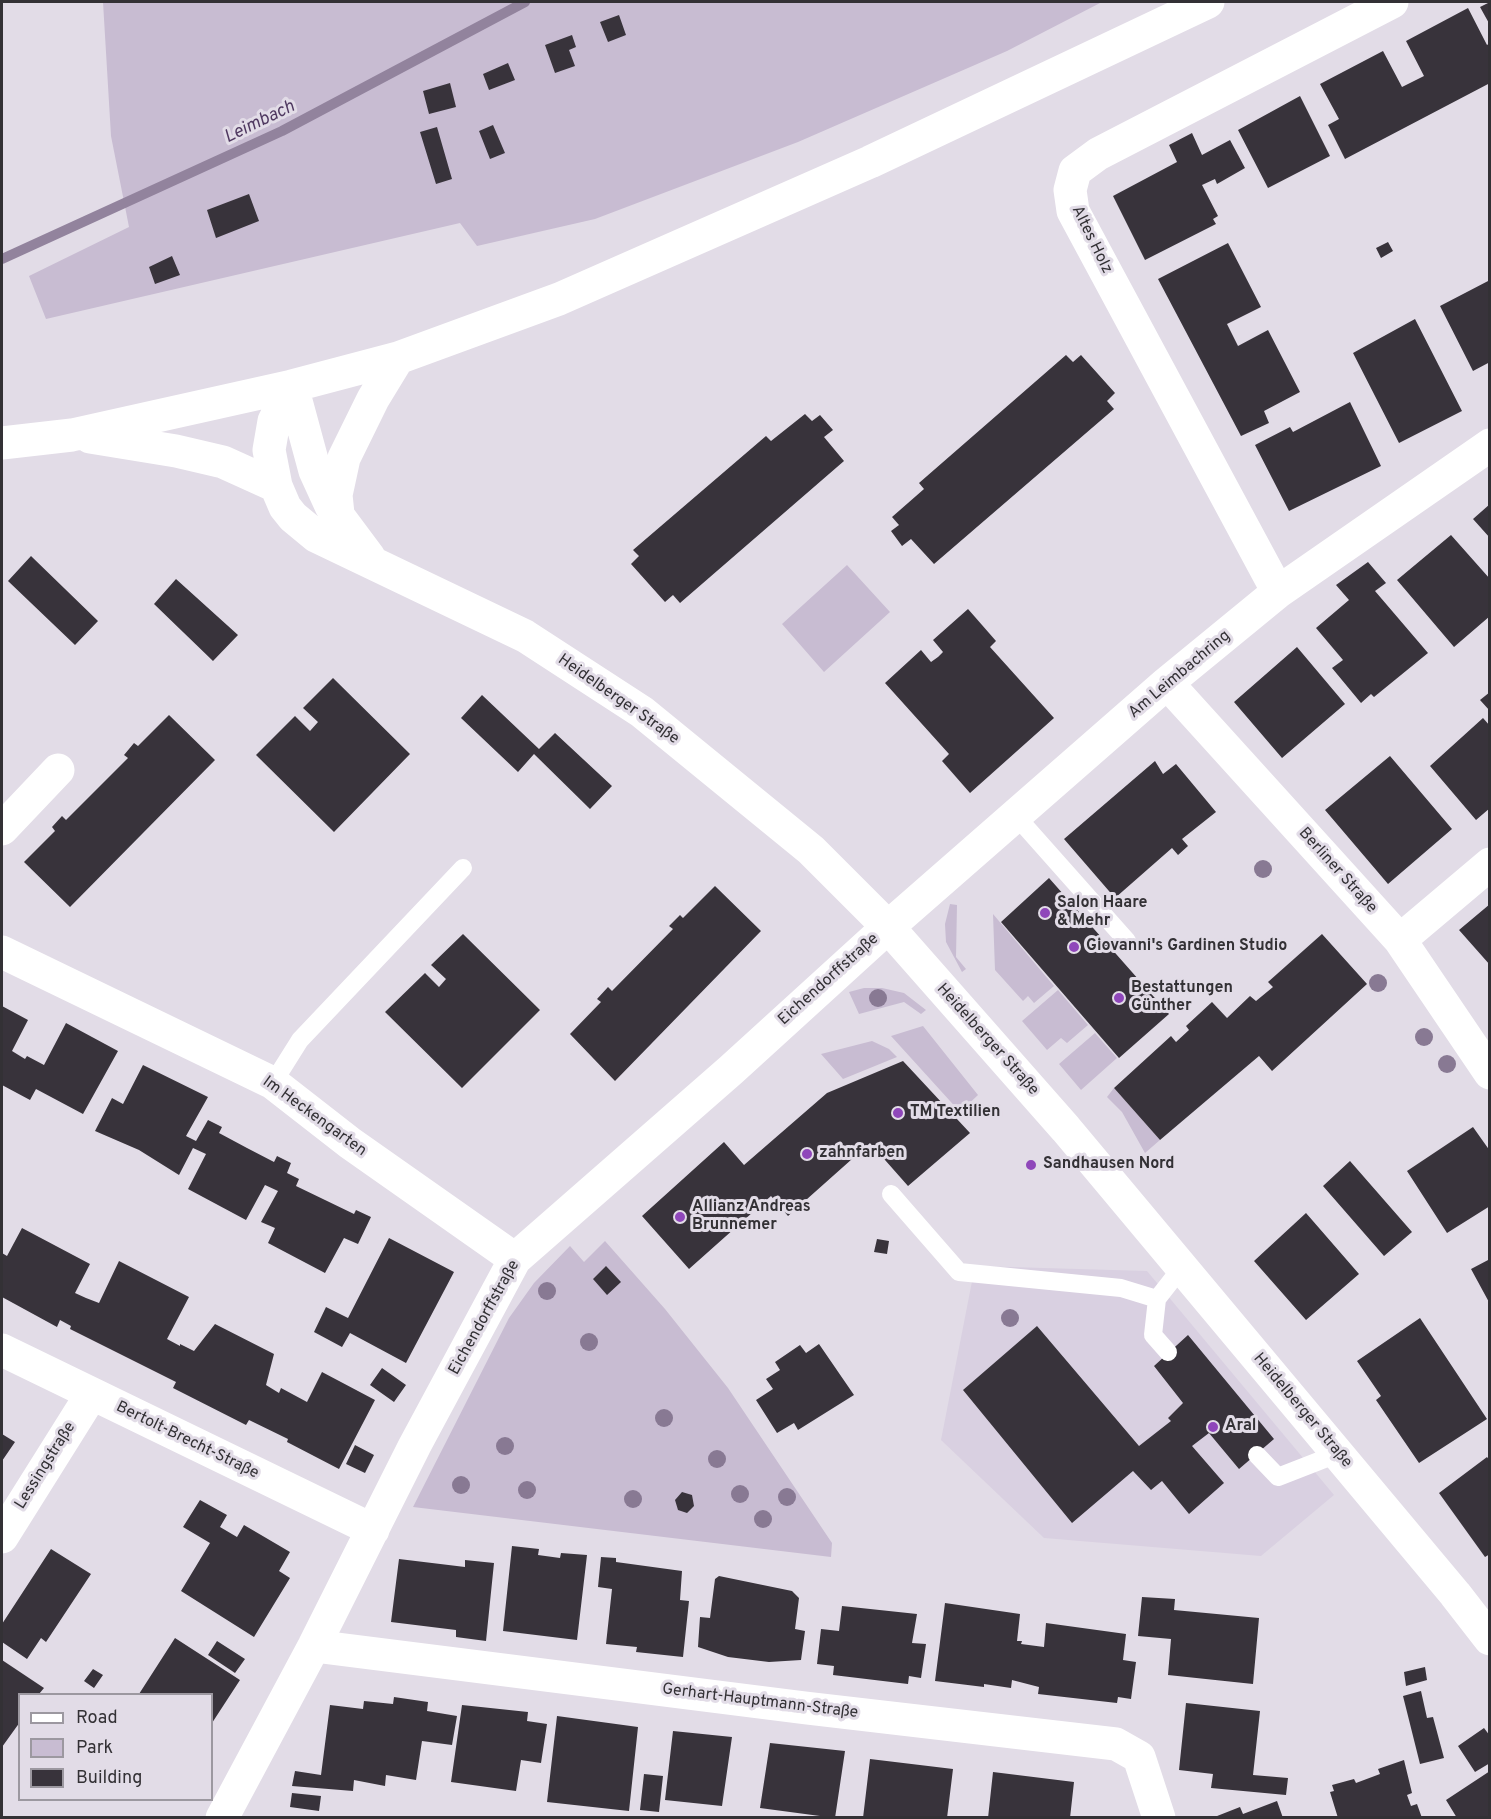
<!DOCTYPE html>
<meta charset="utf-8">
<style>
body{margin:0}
#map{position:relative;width:1491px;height:1819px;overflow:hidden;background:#e2dce7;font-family:Overpass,sans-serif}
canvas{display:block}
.frame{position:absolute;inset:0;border:3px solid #333135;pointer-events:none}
.legend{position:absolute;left:18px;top:1693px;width:195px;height:108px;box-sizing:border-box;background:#e2dce7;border:2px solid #9c98a0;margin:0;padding:8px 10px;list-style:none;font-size:18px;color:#333135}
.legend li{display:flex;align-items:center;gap:12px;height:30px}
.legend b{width:30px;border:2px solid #9c98a0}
</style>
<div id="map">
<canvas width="1491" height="1819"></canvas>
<div class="frame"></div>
<ul class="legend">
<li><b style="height:8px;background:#fff"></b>Road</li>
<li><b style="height:16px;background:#c8bcd2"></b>Park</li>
<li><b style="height:16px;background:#38333b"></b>Building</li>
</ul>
</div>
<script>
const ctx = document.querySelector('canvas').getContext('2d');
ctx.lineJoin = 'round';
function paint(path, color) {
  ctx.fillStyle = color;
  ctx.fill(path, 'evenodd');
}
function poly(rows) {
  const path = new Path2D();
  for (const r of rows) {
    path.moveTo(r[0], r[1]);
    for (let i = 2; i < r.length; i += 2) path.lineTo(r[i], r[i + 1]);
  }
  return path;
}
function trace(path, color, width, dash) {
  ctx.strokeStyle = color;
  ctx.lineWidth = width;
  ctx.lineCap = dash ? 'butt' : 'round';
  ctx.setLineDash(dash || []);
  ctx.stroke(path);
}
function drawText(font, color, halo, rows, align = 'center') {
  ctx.font = font + ' Overpass,sans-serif';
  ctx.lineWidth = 6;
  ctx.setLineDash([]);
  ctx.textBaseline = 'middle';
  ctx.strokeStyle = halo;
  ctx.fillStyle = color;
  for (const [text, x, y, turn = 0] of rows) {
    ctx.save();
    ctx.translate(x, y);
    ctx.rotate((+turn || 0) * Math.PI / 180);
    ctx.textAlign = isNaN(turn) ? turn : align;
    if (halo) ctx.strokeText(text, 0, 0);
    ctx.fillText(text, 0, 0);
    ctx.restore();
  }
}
paint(poly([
 [975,1266,1147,1271,1334,1495,1261,1556,1044,1538,941,1440]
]), '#d9d0e1');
paint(poly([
 [103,2,1102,2,1007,51,798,142,595,219,477,246,460,223,46,319,29,276,129,227,111,136],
 [847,565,890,612,824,672,782,624],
 [950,904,957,905,956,957,966,969,962,972,946,942,945,924],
 [993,914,1054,986,1034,1003,1028,996,1023,1001,995,970],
 [864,988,882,988,904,993,926,1010,921,1014,904,1002,859,1014,849,992],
 [1058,990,1088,1025,1067,1043,1061,1038,1047,1050,1022,1021],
 [923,1026,978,1095,960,1112,891,1036],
 [1095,1033,1117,1058,1081,1090,1059,1064],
 [872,1041,889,1049,897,1057,843,1079,821,1054],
 [1114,1088,1160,1140,1145,1153,1122,1112,1107,1097],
 [605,1241,665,1309,728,1388,832,1543,831,1557,413,1507,509,1318,534,1283,570,1246,584,1262]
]), '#c8bcd2');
trace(poly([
 [2,259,282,131,525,2]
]), '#92839d', 10);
paint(poly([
 [1490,2,1490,25,1480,7],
 [1468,8,1487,45,1490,43,1490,83,1345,159,1328,125,1339,119,1320,84,1383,51,1402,87,1424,76,1406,41],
 [619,15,626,35,608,42,600,22],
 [572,35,576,47,569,50,575,66,555,73,545,45],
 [508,63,515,80,489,90,483,74],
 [450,83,456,107,429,114,423,91],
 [1300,96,1330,156,1268,188,1238,130],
 [493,125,505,153,490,159,479,131],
 [437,127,452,179,436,184,420,132],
 [1192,133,1202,155,1230,140,1245,168,1217,184,1215,179,1202,185,1218,216,1213,219,1216,224,1145,260,1113,196,1177,162,1169,145],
 [249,194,259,221,216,238,207,210],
 [1388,242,1393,251,1381,258,1376,248],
 [1228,243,1261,307,1227,324,1238,346,1268,330,1300,392,1264,411,1269,423,1241,436,1158,279],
 [172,256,180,275,155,284,149,267],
 [1490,280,1490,362,1473,371,1440,306],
 [1415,319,1462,411,1399,443,1353,353],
 [1066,355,1073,362,1081,355,1115,393,1107,401,1114,409,934,564,911,539,902,546,891,531,899,525,892,517,924,489,919,483],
 [1350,402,1381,466,1289,511,1255,445,1290,427,1293,432],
 [805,414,812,421,820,415,833,430,824,437,844,461,680,603,673,595,665,602,631,564,639,556,633,550,766,436,771,441],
 [1490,504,1490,538,1473,519],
 [1451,535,1490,579,1490,616,1454,647,1397,580],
 [31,556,98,621,75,645,8,581],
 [1368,562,1386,583,1375,591,1428,653,1374,697,1371,694,1361,703,1332,668,1343,660,1316,628,1349,600,1336,585],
 [176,579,238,635,213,661,154,604],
 [968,609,996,641,990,647,1054,718,970,793,942,761,949,754,885,683,921,650,931,662,938,657,943,652,933,640],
 [1297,647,1345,704,1282,758,1234,702],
 [333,678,410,754,334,832,256,755,295,716,310,731,318,722,303,708],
 [1490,692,1490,711,1480,700],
 [482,695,539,749,555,733,612,786,590,809,534,754,518,772,461,718],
 [169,715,215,760,70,907,24,862,55,831,52,827,62,816,66,820,128,758,124,755,134,743,138,746],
 [1483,718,1490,726,1490,808,1476,820,1430,766],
 [1390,756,1452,829,1388,884,1325,810],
 [1155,761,1163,774,1176,764,1216,812,1182,839,1188,846,1178,855,1172,848,1115,898,1064,839],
 [1049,878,1169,1014,1119,1058,1001,922],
 [715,886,761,931,615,1081,570,1034,601,1002,597,999,608,987,612,991,673,929,669,926,680,915,683,918],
 [1490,904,1490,965,1459,930],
 [463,934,540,1010,462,1088,385,1012,425,973,439,987,446,979,431,965],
 [1322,934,1367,984,1272,1071,1259,1056,1160,1140,1114,1088,1171,1036,1176,1042,1189,1030,1186,1026,1212,1002,1227,1018,1250,996,1256,1001,1273,987,1268,982],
 [2,1006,28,1020,12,1051,25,1059,27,1056,44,1065,66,1023,118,1051,83,1114,36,1089,30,1100,2,1085],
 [903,1061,970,1133,908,1186,870,1143,788,1216,771,1196,689,1269,642,1216,724,1142,744,1165,827,1093],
 [143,1065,208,1097,186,1136,196,1141,208,1120,222,1127,219,1133,247,1148,274,1162,277,1156,291,1163,287,1173,299,1179,296,1186,354,1214,356,1210,371,1217,358,1244,344,1238,325,1273,268,1243,275,1228,261,1222,278,1191,265,1185,246,1220,188,1189,206,1154,193,1148,179,1175,139,1150,95,1131,112,1098,123,1104],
 [1473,1127,1490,1151,1490,1206,1447,1233,1407,1171],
 [1350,1161,1412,1232,1384,1256,1323,1186],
 [1306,1213,1359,1274,1306,1320,1254,1261],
 [22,1228,90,1264,75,1293,86,1298,99,1303,119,1261,189,1297,167,1339,180,1346,180,1344,194,1351,215,1324,274,1354,266,1385,279,1393,281,1388,307,1402,322,1372,375,1400,339,1469,287,1442,288,1439,249,1420,246,1425,173,1388,176,1382,70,1329,71,1326,60,1320,57,1327,2,1297,2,1253,7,1256],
 [389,1238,454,1272,406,1363,350,1333,342,1347,314,1332,326,1307,348,1318],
 [877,1239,889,1241,887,1254,874,1252],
 [1490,1259,1490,1304,1471,1269],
 [606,1266,621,1282,607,1295,593,1279],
 [1420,1318,1487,1419,1419,1463,1376,1400,1381,1396,1357,1361],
 [1037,1326,1139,1446,1171,1421,1168,1418,1183,1403,1154,1366,1188,1335,1274,1439,1239,1469,1209,1433,1192,1446,1224,1483,1189,1514,1162,1481,1151,1490,1133,1471,1072,1523,963,1390],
 [819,1344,854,1395,798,1430,794,1423,777,1433,756,1400,773,1389,766,1379,780,1370,775,1362,800,1345,806,1353],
 [382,1368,406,1385,394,1402,370,1385],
 [2,1434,15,1442,2,1461],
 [355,1445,374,1455,365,1473,346,1464],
 [1487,1457,1490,1461,1490,1554,1485,1557,1439,1493],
 [682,1492,692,1495,694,1506,687,1513,678,1510,675,1500],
 [200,1500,227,1515,220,1527,237,1537,244,1525,290,1552,279,1571,290,1578,254,1637,181,1591,210,1543,183,1527],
 [512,1546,539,1549,538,1555,560,1558,561,1553,587,1555,577,1640,503,1631],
 [51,1549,91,1574,46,1642,41,1638,27,1659,2,1642,2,1624],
 [601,1557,616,1558,616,1562,682,1571,680,1600,689,1601,683,1657,636,1652,637,1647,606,1644,612,1589,598,1587],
 [399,1559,465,1567,465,1560,494,1563,486,1641,456,1637,456,1630,391,1622],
 [719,1576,792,1591,799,1598,795,1629,805,1631,801,1660,769,1662,728,1657,698,1647,700,1617,710,1618,715,1579],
 [1142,1597,1175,1599,1174,1610,1259,1618,1253,1684,1168,1675,1171,1639,1138,1636],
 [945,1603,1020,1614,1017,1641,1022,1641,1021,1644,1044,1647,1046,1623,1126,1634,1123,1660,1136,1662,1131,1699,1118,1697,1117,1703,1038,1694,1039,1687,1012,1680,1011,1688,984,1684,984,1687,935,1681],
 [842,1606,917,1614,912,1643,926,1644,921,1678,909,1676,908,1684,833,1675,834,1666,817,1664,821,1629,839,1631],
 [175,1638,240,1680,212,1723,212,1694,139,1694],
 [217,1641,245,1659,235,1673,208,1655],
 [2,1660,44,1688,39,1694,20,1694,20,1722,2,1747],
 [1425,1667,1427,1680,1406,1686,1404,1672],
 [93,1669,103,1675,94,1688,84,1681],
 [1421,1691,1427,1718,1433,1717,1444,1758,1420,1764,1403,1696],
 [394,1697,428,1702,427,1711,457,1716,452,1745,422,1741,416,1780,386,1775,385,1786,354,1780,353,1791,292,1786,295,1771,321,1775,330,1705,363,1709,364,1701,393,1704],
 [1186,1703,1260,1711,1253,1775,1288,1778,1286,1795,1211,1788,1213,1774,1179,1770],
 [462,1705,528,1712,527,1721,547,1724,541,1763,521,1760,516,1791,451,1782],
 [557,1716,638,1727,629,1811,547,1802],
 [1484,1728,1490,1736,1490,1763,1475,1772,1458,1746],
 [673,1731,732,1737,722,1806,665,1800],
 [770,1743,845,1751,835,1818,760,1808],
 [870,1759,953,1769,947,1818,863,1818],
 [1404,1760,1412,1793,1407,1795,1411,1806,1417,1804,1422,1818,1338,1818,1330,1792,1334,1791,1332,1785,1354,1779,1356,1783,1380,1774,1378,1769],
 [1490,1771,1490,1818,1457,1818,1446,1800],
 [993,1772,1074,1782,1070,1818,988,1818],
 [644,1774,663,1776,659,1812,640,1810],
 [292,1793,321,1796,319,1811,290,1807],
 [1277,1801,1283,1818,1212,1818,1240,1807,1243,1814]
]), '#38333b');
trace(poly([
 [1016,816,1127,941],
 [273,1083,300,1040,463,868],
 [891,1194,959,1272,1121,1288,1157,1299],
 [1168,1352,1153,1335,1157,1299,1182,1267],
 [1257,1455,1278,1477,1337,1454]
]), '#fff', 18);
trace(poly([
 [1278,592,1073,211,1070,190,1075,171,1098,154,1392,2],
 [1167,683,1400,940,1490,1073],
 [2,829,58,770],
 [1400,940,1490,864],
 [2,952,273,1083,350,1143,515,1259],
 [2,1350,373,1530],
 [2,1537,91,1395],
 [314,1646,806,1708,1116,1744,1139,1757,1159,1818],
 [222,1818,314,1646,415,1445,515,1259,731,1070,888,927,1167,683,1278,592,1490,445]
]), '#fff', 33);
trace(poly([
 [292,386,274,421,269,450,276,486,285,507,293,517,316,536,525,636,642,712,811,850,888,927,1066,1129,1455,1594,1490,1639],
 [292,386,315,471,331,506,369,557],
 [90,437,176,451,223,462,276,486],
 [2,443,72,435,292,386,398,358,559,299,870,162,1208,2],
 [338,514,336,495,344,458,373,399,398,358]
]), '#fff', 33);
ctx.fillStyle = '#887993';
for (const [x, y] of [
 [1263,869],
 [1378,983],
 [878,998],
 [1424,1037],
 [1447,1064],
 [547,1291],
 [1010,1318],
 [589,1342],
 [664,1418],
 [505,1446],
 [717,1459],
 [461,1485],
 [527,1490],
 [740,1494],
 [787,1497],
 [633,1499],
 [763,1519]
]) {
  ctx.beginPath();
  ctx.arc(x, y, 9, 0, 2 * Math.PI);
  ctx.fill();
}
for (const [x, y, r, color] of [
 [1045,913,6,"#8f47ba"],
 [1074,947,6,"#8f47ba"],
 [1119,998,6,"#8f47ba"],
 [898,1113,6,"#8f47ba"],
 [807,1154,6,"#8f47ba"],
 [1031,1165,6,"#8f47ba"],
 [680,1217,6,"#8f47ba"],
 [1213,1427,6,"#8f47ba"]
]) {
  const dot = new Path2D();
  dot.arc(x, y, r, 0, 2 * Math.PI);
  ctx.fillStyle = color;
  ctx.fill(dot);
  trace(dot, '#e2dce7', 2);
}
drawText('16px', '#333135', '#e2dce7', [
 ["Altes Holz",1091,240,64],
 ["Am Leimbachring",1180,675,-40],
 ["Heidelberger Straße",618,700,35],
 ["Berliner Straße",1337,871,48],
 ["Eichendorffstraße",829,980,-42],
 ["Heidelberger Straße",987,1040,48],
 ["Im Heckengarten",314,1117,36],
 ["Eichendorffstraße",485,1318,-61],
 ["Heidelberger Straße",1302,1411,50],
 ["Bertolt-Brecht-Straße",187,1441,26],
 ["Lessingstraße",46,1466,-58],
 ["Gerhart-Hauptmann-Straße",760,1702,7]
]);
drawText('bold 16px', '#333135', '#e2dce7', [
 ["Salon Haare",1057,904],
 ["& Mehr",1057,922],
 ["Giovanni's Gardinen Studio",1086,947],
 ["Bestattungen",1131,989],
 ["Günther",1131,1007],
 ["TM Textilien",910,1113],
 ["zahnfarben",819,1154],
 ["Sandhausen Nord",1043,1165],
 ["Allianz Andreas",692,1208],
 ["Brunnemer",692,1226],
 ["Aral",1225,1427]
], 'left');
drawText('italic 18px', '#4f3860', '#e2dce7', [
 ["Leimbach",260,123,-26]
]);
</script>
